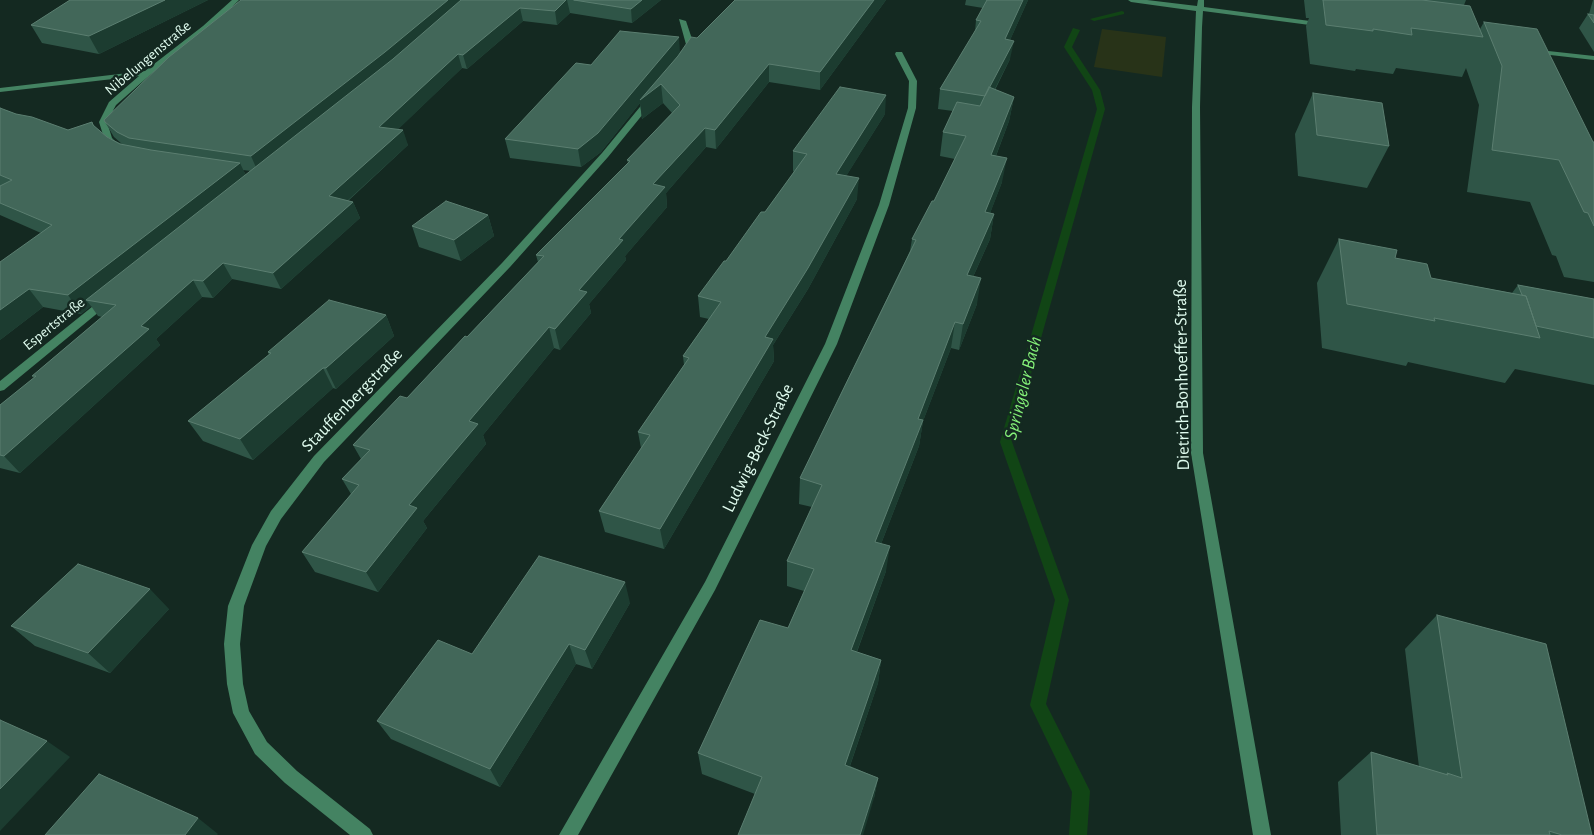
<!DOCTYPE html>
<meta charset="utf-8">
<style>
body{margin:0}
canvas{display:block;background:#142921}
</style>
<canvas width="1594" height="835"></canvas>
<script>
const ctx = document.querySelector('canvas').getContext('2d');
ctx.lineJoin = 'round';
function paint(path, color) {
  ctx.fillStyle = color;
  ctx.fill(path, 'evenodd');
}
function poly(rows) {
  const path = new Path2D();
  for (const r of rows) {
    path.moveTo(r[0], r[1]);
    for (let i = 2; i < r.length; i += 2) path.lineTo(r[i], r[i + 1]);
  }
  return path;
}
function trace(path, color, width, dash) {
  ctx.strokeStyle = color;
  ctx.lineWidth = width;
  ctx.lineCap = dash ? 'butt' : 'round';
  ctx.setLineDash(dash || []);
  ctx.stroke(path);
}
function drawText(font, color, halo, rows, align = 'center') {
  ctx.font = font + ' "Alegreya Sans",sans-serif';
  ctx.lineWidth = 5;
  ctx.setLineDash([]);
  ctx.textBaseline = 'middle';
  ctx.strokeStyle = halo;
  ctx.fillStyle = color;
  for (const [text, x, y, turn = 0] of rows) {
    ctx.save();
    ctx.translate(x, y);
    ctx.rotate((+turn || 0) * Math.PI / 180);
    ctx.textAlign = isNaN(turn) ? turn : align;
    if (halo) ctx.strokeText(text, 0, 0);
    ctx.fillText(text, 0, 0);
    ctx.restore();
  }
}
paint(poly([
 [1102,29,1166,37,1162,77,1094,67]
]), '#283318');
paint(poly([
 [1122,11,1124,12,1124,14,1094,21,1090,19,1122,11],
 [1073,28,1080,30,1072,47,1100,90,1105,109,1012,442,1069,600,1046,704,1090,791,1087,835,1069,835,1072,792,1030,705,1055,600,1000,442,1097,109,1092,90,1064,47,1073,28]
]), '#114515');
paint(poly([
 [232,0,239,0,209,30,150,75,116,105,107,122,112,138,121,147,121,151,115,151,105,141,99,122,109,102,139,76,0,92,0,88,145,71,203,26,232,0],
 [1128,0,1147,0,1197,6,1198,0,1204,0,1204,7,1325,23,1329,25,1325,27,1203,11,1202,27,1200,107,1203,453,1271,835,1253,835,1191,453,1192,107,1196,11,1131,2,1128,0],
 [679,19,686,21,695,48,689,57,686,57,682,55,687,48,679,19],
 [1530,49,1594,56,1594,60,1533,53,1529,51,1530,49],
 [896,52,902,52,917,81,916,108,889,205,837,344,715,590,578,835,559,835,705,582,825,344,879,205,908,108,909,81,895,54,896,52],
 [649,96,656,98,608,157,510,267,324,462,281,519,266,546,244,606,240,644,243,684,249,711,267,742,297,771,370,829,373,835,350,835,285,783,255,754,233,713,227,684,224,644,228,606,252,545,271,511,314,456,502,263,602,153,649,96],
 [107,297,111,298,112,300,111,302,4,390,0,391,0,381,103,298,107,297]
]), '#448362');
paint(poly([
 [70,0,208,0,99,54,42,43,31,25],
 [241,0,661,0,632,23,570,13,557,25,523,21,467,69,462,68,398,129,408,145,348,201,353,202,360,218,281,289,232,279,213,298,202,297,156,339,160,345,20,473,0,468,0,405,34,378,32,376,102,317,98,316,91,306,81,314,43,307,0,340,41,233,0,215,0,108,16,114,68,130,92,122,95,127,107,137,122,144,114,137,105,122],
 [243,170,251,171,246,175],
 [735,0,886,0,820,90,769,82,716,149,706,147,666,193,667,207,625,256,626,260,589,304,591,313,560,350,554,348,483,435,486,444,423,521,427,528,378,592,315,572,302,552,351,494,342,479,361,459,353,445,407,398,467,337,538,262,536,255,628,163,627,160,672,113,663,103,642,119,640,103,601,152,581,167,510,158,505,139,591,65,680,52,697,38],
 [966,0,1028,0,1010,40,1010,59,995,90,1014,97,1009,121,996,156,1002,182,990,213,994,214,990,239,973,277,977,304,959,350,951,348,923,421,919,446,881,544,886,571,857,652,881,660,878,683,850,766,878,778,874,798,755,794,702,774,698,753,788,628,804,591,787,586,787,561,812,507,799,504,800,478,910,251,912,239,934,201,955,159,940,156,943,132,953,111,938,109,940,89,975,32,976,20,983,8,965,5],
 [1304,0,1466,0,1464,5,1480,29,1484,22,1593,142,1594,142,1594,282,1564,277,1556,256,1552,255,1530,202,1467,192,1479,105,1466,68,1462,77,1396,68,1393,74,1356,69,1355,71,1310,64,1306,26,1309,18,1306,18],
 [1593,0,1594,0,1594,52,1579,28,1588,14,1589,14],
 [1313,93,1389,146,1367,188,1298,176,1295,134],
 [885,114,846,176,857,199,808,289,773,345,774,361,664,549,605,532,599,511,641,448,638,432,684,365,683,356,709,319,700,317,698,296,765,212,794,172,793,171,793,151],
 [488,215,494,236,461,261,419,247,412,226],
 [1339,239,1395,258,1431,278,1512,293,1518,285,1594,299,1594,385,1515,369,1505,383,1408,362,1406,366,1322,348,1317,283],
 [386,315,394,336,336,389,333,388,253,460,203,441,188,421,269,355,268,352],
 [630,603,592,669,576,664,500,787,391,739,377,721,472,654],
 [169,609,110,673,35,646,11,626],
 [1437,615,1592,835,1341,835,1338,782,1371,752,1419,767,1405,649]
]), '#2f5547');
paint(poly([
 [165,0,208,0,99,54,89,36],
 [448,0,468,0,258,172,251,156],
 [566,0,567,0,570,13,557,25,555,11],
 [642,0,661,0,632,23,631,9],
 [874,0,886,0,820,90,820,72],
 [1023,0,1028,0,1002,58,1005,39],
 [520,8,523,21,467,69,463,55],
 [679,37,680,54,661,84,663,103,642,119,640,103,601,152,581,167,578,149],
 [1014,41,1010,59,981,116,985,96],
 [458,54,462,68,385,142,379,127],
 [769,64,769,82,716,149,715,130],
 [886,95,885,114,835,194,836,174],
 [1014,97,1009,121,987,179,991,155],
 [705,128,706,147,666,193,667,207,625,256,626,260,589,304,591,313,560,350,555,329,579,290,619,239,653,184],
 [403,130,408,145,335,212,329,196],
 [1007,158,1002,182,981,237,985,212],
 [240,163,248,180,86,300,91,306,81,314,68,295],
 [859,178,857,199,808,289,773,345,774,361,664,549,660,529,765,337],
 [353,202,360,218,281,289,273,273],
 [994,214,990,239,962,301,967,275],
 [488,215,494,236,461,261,454,240],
 [223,263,232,279,213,298,203,281],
 [981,278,977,304,959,350,963,324],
 [193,280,202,297,156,339,160,345,20,473,4,456,141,326],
 [29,289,43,307,0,340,0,310],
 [386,315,394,336,336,389,326,368],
 [955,322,951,348,923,421,919,446,872,567,875,542,918,419],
 [549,327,554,348,483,435,486,444,423,521,427,528,378,592,366,572,409,505,469,421],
 [323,368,333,388,253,460,240,439],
 [890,546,886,571,849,673,851,650],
 [625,582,630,603,592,669,585,650],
 [150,589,169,609,110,673,88,653],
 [569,644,576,664,500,787,490,769],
 [881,660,878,683,843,786,845,765],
 [47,741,70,757,0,831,0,789],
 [878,778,874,798,863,835,860,835],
 [198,818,218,834,217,835,185,835]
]), '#1c3c30');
const building = poly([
 [70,0,165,0,89,36,31,25,70,0],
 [241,0,448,0,385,52,251,156,129,138,117,132,105,122,104,120,169,57,241,0],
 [461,0,566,0,555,11,520,8,463,55,458,54,379,127,403,130,329,196,353,202,273,273,223,263,203,281,193,280,141,326,149,329,4,456,0,455,0,405,36,376,32,376,116,305,86,300,393,59,461,0],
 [574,0,642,0,631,9,574,0],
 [735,0,874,0,820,72,769,64,715,130,705,128,653,184,665,187,619,239,623,240,579,290,587,292,555,329,549,327,469,421,478,424,409,505,417,508,366,572,302,552,359,485,342,479,370,450,353,445,400,396,407,398,465,336,467,337,544,256,536,255,630,161,627,160,680,105,661,84,640,100,678,56,691,37,697,38,735,0],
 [987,0,1023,0,1005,39,1014,41,985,96,940,89,981,21,976,20,987,0],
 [1323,0,1422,0,1470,6,1483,37,1411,28,1412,35,1373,29,1373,31,1326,25,1323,0],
 [1588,14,1594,15,1594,23,1588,14],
 [1484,22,1537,29,1593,142,1594,142,1594,226,1588,213,1584,212,1559,160,1492,150,1502,66,1484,22],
 [620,31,679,37,598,133,578,149,505,139,576,63,591,65,620,31],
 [840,87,886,95,836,174,859,178,808,268,765,337,773,339,660,529,599,511,650,435,638,432,689,358,683,356,721,302,698,296,724,261,726,261,761,212,765,212,807,154,793,151,840,87],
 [989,87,1014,97,991,155,1007,158,985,212,994,214,967,275,981,278,963,324,955,322,918,419,923,420,875,542,890,546,851,650,881,660,845,765,878,778,860,835,738,835,762,777,698,753,760,620,788,628,814,569,787,561,822,485,800,478,916,240,912,239,932,201,934,201,966,136,943,132,957,102,980,106,989,87],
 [1313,93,1382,103,1389,146,1317,135,1313,93],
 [0,108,16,114,32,117,68,130,92,122,93,125,107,137,120,144,151,150,240,163,68,295,29,289,0,310,0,262,52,225,0,203,0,186,12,180,0,175,0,108],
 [446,201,488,215,454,240,412,226,446,201],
 [1339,239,1397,250,1395,258,1427,264,1431,278,1526,296,1540,338,1434,318,1435,321,1347,304,1339,239],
 [1518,285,1594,299,1594,338,1536,326,1526,296,1522,295,1518,285],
 [329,300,386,315,326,368,323,368,240,439,188,421,271,353,268,352,329,300],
 [539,556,625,582,585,650,569,644,490,769,377,721,438,640,472,654,539,556],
 [78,564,150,589,88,653,11,626,78,564],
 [1437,615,1546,644,1592,835,1562,835,1549,831,1550,835,1377,835,1371,752,1448,775,1447,773,1462,778,1437,615],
 [0,720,47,741,0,789,0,720],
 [99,774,198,818,185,835,45,835,99,774]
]);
paint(building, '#426759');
trace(building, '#5b7e70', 1);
drawText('15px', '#e0fcef', '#142921', [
 ["Nibelungenstraße",148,58,-40],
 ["Espertstraße",54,324,-39]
]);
drawText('18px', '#e0fcef', '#142921', [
 ["Dietrich-Bonhoeffer-Straße",1182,375,-91],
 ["Stauffenbergstraße",352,400,-46],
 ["Ludwig-Beck-Straße",758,448,-64]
]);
drawText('italic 19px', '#85f179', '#142921', [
 ["Springeler Bach",1023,388,-76]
]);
</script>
